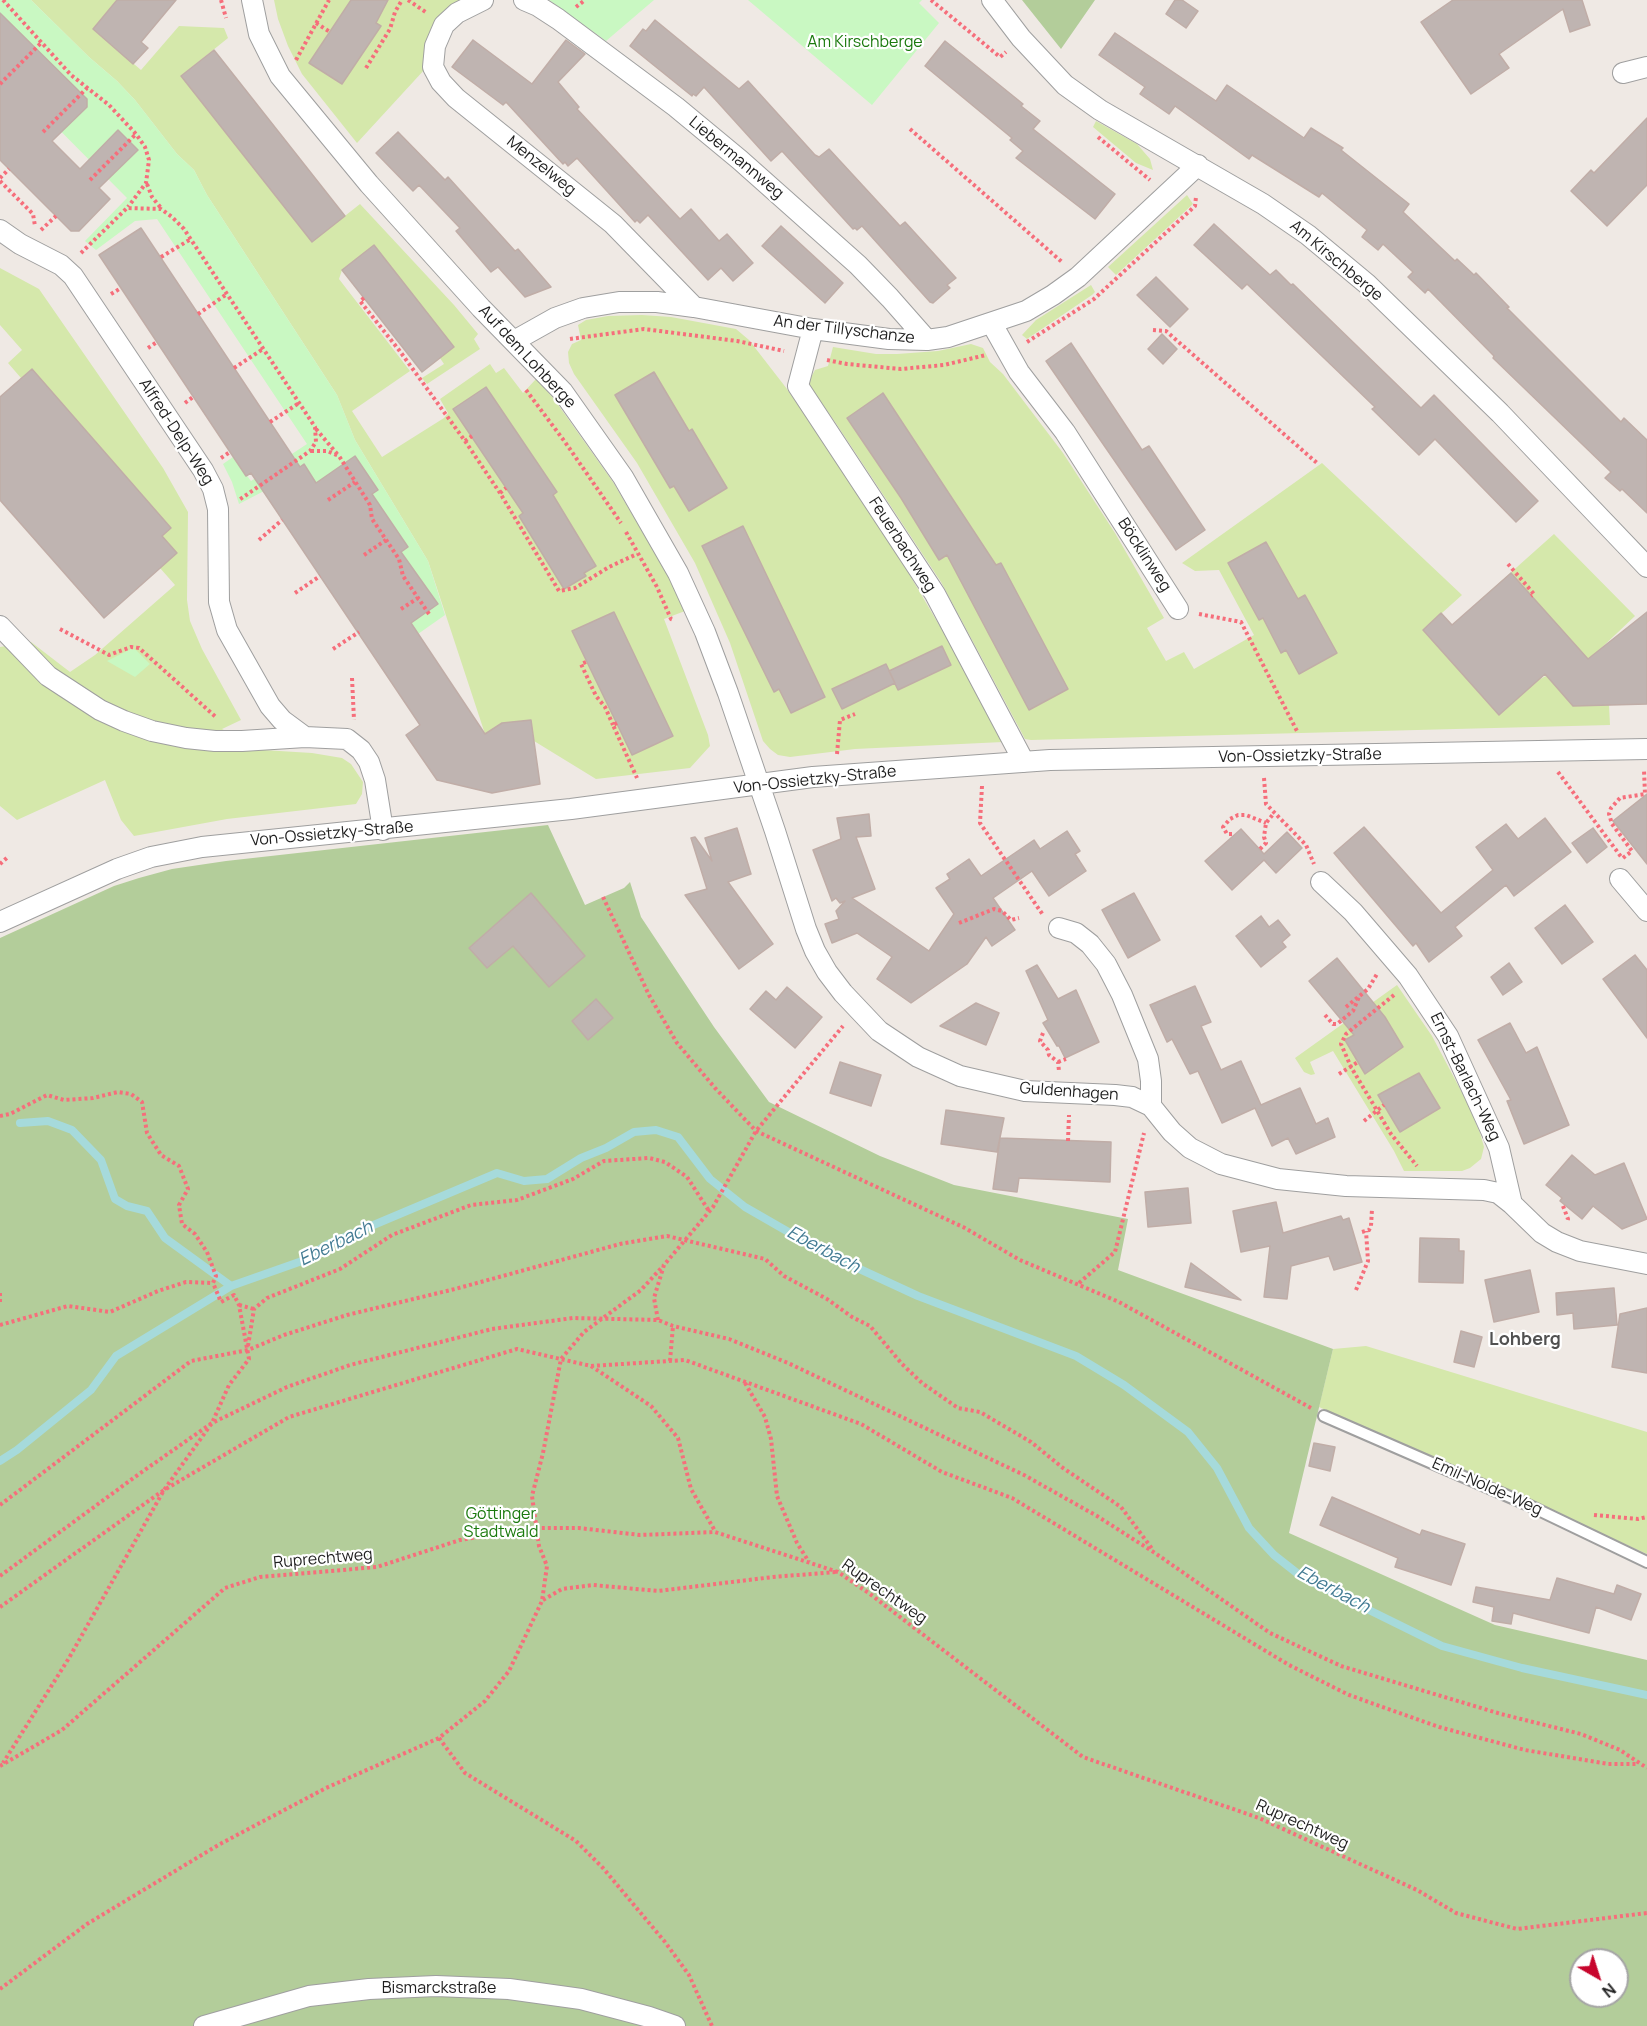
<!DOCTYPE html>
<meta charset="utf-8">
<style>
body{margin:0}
#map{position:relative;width:1647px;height:2026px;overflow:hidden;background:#efe9e4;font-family:Manrope,sans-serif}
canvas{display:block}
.north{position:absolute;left:1569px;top:1948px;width:60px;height:60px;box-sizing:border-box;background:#fff;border:2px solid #a5a5a5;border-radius:50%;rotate:141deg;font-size:16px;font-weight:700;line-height:24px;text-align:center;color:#1e1e1e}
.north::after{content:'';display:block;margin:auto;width:21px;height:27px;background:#c7052c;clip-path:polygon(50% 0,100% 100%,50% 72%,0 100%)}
</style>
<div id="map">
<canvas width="1647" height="2026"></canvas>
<div class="north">N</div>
</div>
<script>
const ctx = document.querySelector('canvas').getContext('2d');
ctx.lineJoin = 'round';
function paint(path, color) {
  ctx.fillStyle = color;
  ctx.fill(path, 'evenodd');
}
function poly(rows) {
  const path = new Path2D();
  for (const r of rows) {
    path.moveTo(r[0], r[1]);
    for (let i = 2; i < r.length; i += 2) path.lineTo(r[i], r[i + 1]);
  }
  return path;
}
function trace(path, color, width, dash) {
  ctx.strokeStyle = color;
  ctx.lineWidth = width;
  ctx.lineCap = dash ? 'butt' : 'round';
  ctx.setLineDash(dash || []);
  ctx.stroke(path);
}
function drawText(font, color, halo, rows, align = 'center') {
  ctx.font = font + ' Manrope,sans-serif';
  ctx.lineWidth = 4.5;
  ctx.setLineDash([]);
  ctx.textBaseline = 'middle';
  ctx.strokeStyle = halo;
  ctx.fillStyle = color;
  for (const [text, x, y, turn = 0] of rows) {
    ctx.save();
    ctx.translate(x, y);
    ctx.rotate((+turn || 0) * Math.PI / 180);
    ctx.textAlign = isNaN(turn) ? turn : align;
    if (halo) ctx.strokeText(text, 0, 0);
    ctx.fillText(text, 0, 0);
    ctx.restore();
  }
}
paint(poly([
 [31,0,117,0,93,29,141,70,179,26,224,28,228,38,181,76,312,242,360,204,454,305,478,334,474,339,480,349,427,384,422,378,444,364,440,358,454,347,374,245,342,270,339,279,410,371,352,411,382,457,444,418,448,413,440,399,490,364,496,373,504,368,523,393,536,379,554,399,613,482,669,577,685,611,664,619,708,735,710,746,690,768,596,779,534,741,531,720,485,734,428,561,355,440,337,395,207,195,194,170,177,154,135,100,117,81,89,57],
 [274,0,459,0,439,16,431,28,425,69,357,143,302,74,288,46,278,19],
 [1096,121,1137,144,1150,159,1153,170,1136,163,1093,127],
 [1187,195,1193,204,1116,275,1108,267],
 [0,268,39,289,163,468,188,512,187,600,190,621,202,649,241,720,222,729,263,750,312,753,342,758,351,764,363,782,362,794,356,804,227,819,134,836,121,820,105,780,17,820,0,806,0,647,31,642,70,672,95,655,175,585,160,568,177,553,162,536,171,528,32,369,21,378,8,363,22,350,0,325],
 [1091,285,1095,292,1092,295,1027,339,1022,335,1036,320],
 [642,315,671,317,736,329,749,340,787,389,875,516,945,635,1003,742,855,749,790,757,778,755,770,749,763,741,730,643,695,563,637,463,574,374,569,363,568,352,572,344,581,340,578,325,586,320,608,316],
 [971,344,983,348,990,362,1003,374,1063,453,1115,533,1164,618,1147,628,1166,661,1184,652,1194,669,1254,635,1219,570,1195,571,1182,563,1322,463,1462,595,1423,630,1538,680,1546,676,1480,600,1554,534,1635,616,1596,653,1609,705,1610,725,1031,740,1025,739,941,582,835,422,810,387,810,379,815,370,828,366,833,347,876,354,897,354,938,351],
 [1397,985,1432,1036,1467,1102,1480,1133,1484,1147,1481,1159,1470,1168,1462,1171,1404,1171,1394,1151,1333,1051,1310,1062,1315,1074,1311,1075,1304,1072,1295,1058],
 [1366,1346,1647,1432,1647,1554,1319,1407,1333,1349]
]), '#d5e8ab');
paint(poly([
 [1022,0,1095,0,1061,49],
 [548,825,585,905,624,888,630,882,641,917,714,1027,769,1102,880,1156,954,1185,1128,1219,1118,1270,1333,1349,1289,1533,1495,1625,1647,1660,1647,2026,0,2026,0,938,114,886,139,878,172,869,226,861],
 [1581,1960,1617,1960,1617,1996,1581,1996]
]), '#b3cd9a');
paint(poly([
 [0,0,31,0,89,57,117,81,135,100,177,154,194,170,207,195,337,395,355,440,428,561,445,615,418,634,304,465,264,491,239,504,232,482,223,464,233,457,251,481,307,444,157,219,135,221,96,250,85,241,127,198,0,70],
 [549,0,654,0,606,41],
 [748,0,922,0,919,3,939,23,872,105],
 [131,649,136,650,150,664,135,677,107,661]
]), '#c9f8c2');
trace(poly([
 [20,1123,48,1121,72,1130,101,1160,115,1199,127,1206,147,1211,165,1238,231,1286],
 [0,1461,17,1450,91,1390,116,1356,231,1286,302,1261,326,1245,497,1173,524,1181,547,1179,581,1158,606,1148,634,1132,656,1130,678,1137,710,1179,745,1207,825,1253,918,1296,1076,1356,1124,1385,1188,1432,1217,1468,1249,1528,1274,1555,1302,1577,1442,1646,1522,1668,1647,1695]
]), '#a6dadb', 8);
const building = poly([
 [117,0,176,0,141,42,148,48,133,64,93,29,117,0],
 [351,0,388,0,376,23,381,26,342,84,309,63,351,0],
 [1175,0,1182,0,1198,11,1186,28,1166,14,1175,0],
 [1453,0,1582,0,1590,25,1570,32,1563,9,1499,54,1509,68,1471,94,1421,22,1453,0],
 [0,13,87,99,87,107,52,141,80,169,118,130,138,150,99,188,110,199,79,231,71,231,0,160,0,13],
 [655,20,739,89,748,81,815,155,819,157,829,149,900,226,905,222,956,278,947,285,950,288,933,303,930,302,862,226,857,230,855,228,853,229,782,151,771,161,704,87,696,96,693,94,692,96,630,46,643,29,646,31,655,20],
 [1115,33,1216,101,1227,85,1304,138,1311,128,1343,148,1341,150,1409,204,1403,212,1455,261,1457,259,1474,275,1476,273,1509,307,1507,308,1621,422,1624,418,1647,440,1647,513,1622,489,1620,491,1605,478,1611,472,1493,358,1494,356,1428,289,1425,293,1408,277,1413,272,1383,244,1378,250,1362,237,1367,230,1322,193,1319,197,1252,155,1249,159,1175,106,1169,114,1140,94,1145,87,1099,55,1115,33],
 [473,40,532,84,566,40,585,54,558,82,579,107,577,109,680,219,691,209,719,241,727,234,753,263,733,281,721,268,708,280,648,215,640,223,637,220,635,222,577,158,568,166,565,162,563,164,506,102,503,105,452,67,473,40],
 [945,41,1023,104,1021,106,1040,121,1033,129,1115,194,1095,219,1016,158,1023,151,1010,140,1012,138,925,66,945,41],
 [214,50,345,216,312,242,181,76,214,50],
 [1647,118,1647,185,1607,226,1571,191,1591,170,1594,173,1647,118],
 [398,132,445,180,448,177,515,251,518,249,551,287,525,297,498,267,491,272,456,231,460,228,419,185,413,191,376,153,398,132],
 [1214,224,1270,275,1276,270,1291,285,1293,284,1421,408,1434,395,1538,501,1516,522,1435,439,1419,455,1372,409,1375,407,1247,284,1242,289,1194,245,1214,224],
 [781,226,843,283,825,303,762,246,781,226],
 [141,228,300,467,304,464,316,483,355,456,378,490,372,494,408,547,401,552,438,604,411,623,485,734,502,723,531,720,540,784,492,793,437,780,406,735,420,725,251,473,246,476,99,255,141,228],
 [374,245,454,347,422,372,342,270,374,245],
 [1156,277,1188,309,1170,327,1137,295,1156,277],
 [1162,334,1177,349,1163,364,1148,349,1162,334],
 [1071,343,1142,450,1149,446,1205,530,1176,550,1046,361,1071,343],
 [32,369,171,528,162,536,177,553,104,618,0,500,0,397,32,369],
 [654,372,689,431,692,429,727,488,689,511,674,486,670,488,615,395,654,372],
 [486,387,557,492,553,495,596,566,584,573,586,576,564,589,519,516,523,513,453,409,486,387],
 [883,393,996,565,1001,563,1068,689,1029,710,947,555,939,560,901,498,847,418,883,393],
 [743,526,825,697,791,713,779,689,774,692,702,546,743,526],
 [1266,542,1298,599,1305,595,1337,653,1299,674,1286,650,1281,653,1263,618,1259,620,1228,563,1266,542],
 [1511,573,1588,659,1647,612,1647,704,1573,706,1545,674,1499,715,1423,630,1441,613,1452,625,1511,573],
 [614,612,673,736,632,755,572,631,614,612],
 [942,646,951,665,898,690,889,671,942,646],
 [886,664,895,683,842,709,832,689,886,664],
 [1647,794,1647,864,1613,821,1647,794],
 [869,814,871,836,856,837,875,889,852,898,929,951,954,914,936,888,950,879,947,874,969,859,981,876,1034,840,1040,849,1067,831,1080,851,1075,854,1086,871,1049,896,1032,871,993,898,1015,930,992,946,986,937,967,964,911,1003,877,979,892,957,857,933,832,943,825,924,839,919,836,911,845,901,840,903,836,898,832,901,813,850,841,839,837,818,869,814],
 [1545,818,1571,852,1514,896,1506,885,1455,927,1462,936,1429,962,1416,943,1413,946,1334,853,1364,827,1441,913,1493,870,1476,847,1506,824,1518,839,1545,818],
 [737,828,751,874,728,882,773,944,739,969,685,895,707,889,691,838,695,837,712,861,705,838,737,828],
 [1593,828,1607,847,1587,863,1572,843,1593,828],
 [1241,829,1264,854,1287,832,1302,848,1276,873,1264,860,1232,890,1205,861,1241,829],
 [531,893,585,956,549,987,513,946,487,968,469,948,531,893],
 [1134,893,1160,940,1128,958,1102,910,1134,893],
 [1565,905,1593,942,1562,964,1535,928,1565,905],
 [1261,916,1269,927,1278,920,1290,935,1282,942,1286,947,1261,967,1236,936,1261,916],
 [1635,955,1647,970,1647,1038,1603,979,1635,955],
 [1337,958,1385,1017,1403,1047,1365,1074,1345,1040,1354,1035,1309,981,1337,958],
 [1509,963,1522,982,1503,995,1491,977,1509,963],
 [1037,965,1058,999,1076,990,1099,1042,1065,1058,1059,1046,1057,1046,1043,1023,1048,1020,1026,971,1037,965],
 [1195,986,1211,1022,1201,1026,1221,1070,1241,1061,1261,1105,1300,1088,1316,1124,1328,1118,1335,1137,1296,1154,1288,1138,1272,1146,1255,1108,1222,1123,1198,1071,1190,1074,1172,1039,1167,1042,1150,1005,1195,986],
 [787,987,822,1017,795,1048,750,1009,766,991,776,1000,787,987],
 [596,999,613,1018,588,1040,572,1021,596,999],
 [976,1003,999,1013,986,1045,940,1026,976,1003],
 [1510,1023,1526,1053,1537,1047,1569,1125,1524,1144,1507,1101,1511,1100,1478,1040,1510,1023],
 [840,1062,881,1075,871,1106,830,1093,840,1062],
 [1419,1073,1440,1108,1400,1132,1378,1095,1419,1073],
 [946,1110,1004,1118,997,1152,941,1144,946,1110],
 [1000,1138,1111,1142,1110,1182,1019,1178,1017,1192,993,1189,1000,1138],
 [1572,1155,1595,1175,1624,1163,1647,1219,1622,1229,1593,1206,1582,1219,1560,1201,1562,1198,1546,1185,1572,1155],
 [1188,1188,1191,1223,1148,1227,1145,1192,1188,1188],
 [1276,1202,1283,1233,1341,1216,1343,1220,1349,1218,1362,1262,1334,1270,1329,1256,1291,1266,1287,1299,1264,1297,1270,1246,1241,1252,1233,1211,1276,1202],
 [1420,1238,1459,1239,1459,1251,1464,1251,1463,1283,1419,1282,1420,1238],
 [1191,1263,1241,1300,1185,1287,1191,1263],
 [1530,1270,1539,1312,1494,1322,1485,1280,1530,1270],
 [1614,1288,1617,1325,1574,1329,1573,1313,1557,1315,1556,1293,1614,1288],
 [1647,1308,1647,1373,1612,1367,1620,1314,1647,1308],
 [1461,1331,1482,1337,1474,1367,1454,1362,1461,1331],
 [1314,1443,1335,1447,1330,1471,1309,1466,1314,1443],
 [1332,1497,1420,1535,1422,1530,1465,1544,1451,1585,1395,1567,1398,1558,1320,1525,1332,1497],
 [1557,1578,1614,1594,1617,1585,1641,1594,1631,1620,1596,1607,1589,1633,1513,1613,1511,1624,1492,1621,1494,1607,1473,1602,1476,1587,1550,1600,1557,1578]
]);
paint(building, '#bfb4b1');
trace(building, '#c0ada7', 1.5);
const service = poly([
 [1324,1416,1526,1504,1647,1562]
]);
const minor = poly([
 [252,0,259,34,280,76,369,184,481,308,563,392,623,477,678,573,705,632,728,693,775,831,806,929,815,951,827,972,843,993,879,1031,918,1057,960,1076,1025,1091,1115,1095,1132,1097,1151,1106,1172,1132,1190,1148,1221,1164,1278,1179,1346,1186,1484,1190,1498,1193,1512,1204,1542,1233,1557,1242,1580,1251,1647,1264],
 [483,0,457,13,444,25,435,46,433,67,441,82,456,98,613,224,694,307],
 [524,0,538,6,558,19,676,107,740,160,858,265,890,298,927,340],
 [992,0,1021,38,1065,85,1100,110,1263,204,1308,235,1367,284,1500,413,1647,567],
 [1623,73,1647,67],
 [0,230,20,244,61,265,73,276,203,470,213,489,218,509,219,602,227,630,270,706,282,720,305,737,347,739,361,750,369,762,375,780,383,830],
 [992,324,1019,372,1065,432,1178,609],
 [813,329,798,386,935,594,1024,762],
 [514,341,555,318,583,308,619,302,657,302,694,307,813,329,889,339,927,340,948,337,1026,311,1053,295,1078,277,1198,165],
 [0,626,48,676,100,710,124,721,152,731,186,738,215,741,242,741,305,737],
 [1620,879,1647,911],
 [1321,882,1353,912,1408,976,1448,1036,1499,1148,1512,1204],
 [0,922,117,869,151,857,202,847,571,809,813,777,1050,760,1647,749],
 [1059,928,1076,933,1090,944,1106,964,1122,995,1148,1059,1151,1081,1151,1106],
 [204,2026,309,1996,369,1989,436,1986,509,1989,581,1999,649,2017,675,2026]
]);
trace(service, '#9f9f9f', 14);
trace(minor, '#9f9f9f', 22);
trace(poly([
 [3,0,71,75,109,105,136,134,145,147,149,160,146,183,128,207],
 [221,0,226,18],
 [408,0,427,13],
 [931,0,1000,57,1006,52],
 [576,7,585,0],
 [316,23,330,32],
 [296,60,329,0],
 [366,68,390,29,395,12,402,0],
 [0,84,42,42],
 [910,129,1062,262],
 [43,132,87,88],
 [1098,137,1150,180],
 [0,178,9,169],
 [90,180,136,134],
 [0,181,33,214,35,226],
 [147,184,152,197,161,208],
 [41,230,56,216],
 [81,253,127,208,161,209,172,217,184,229,315,427,316,442,310,451,239,500],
 [161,257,191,239],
 [111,294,121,288],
 [364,298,360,301,399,350,465,441,500,493,559,591,575,588,609,567,637,554],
 [198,314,227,294],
 [1153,330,1166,331,1317,463],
 [570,339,644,329,737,341,784,351],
 [1027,342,1094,299,1195,206,1196,197],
 [148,348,157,342],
 [827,360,847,364,901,369,944,365,986,355],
 [234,368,263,349],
 [526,390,565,442,621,523],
 [185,403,193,397],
 [270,422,299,403],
 [316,429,338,455],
 [465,441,472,436],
 [311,451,327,451,339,456,370,505,372,519,399,559,403,576,429,614],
 [221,458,230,452],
 [500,493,506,488],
 [328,500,355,482],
 [626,532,657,587,671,619,674,620],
 [259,540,282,520],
 [364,555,386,540],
 [1508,564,1534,594,1531,596],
 [295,593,320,576],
 [401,609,418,598],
 [1199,614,1241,622,1298,733],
 [60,629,109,655,131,647,139,648,217,718],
 [333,649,359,632],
 [586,662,581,664,596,696,605,707,613,725],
 [352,678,354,720],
 [617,723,613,725,637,778],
 [837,754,840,720,855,714],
 [1558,772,1622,858],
 [1264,778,1266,804,1306,845,1314,864],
 [982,786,980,823,1043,915],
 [1232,834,1227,834,1223,827,1230,819,1238,815,1246,815,1266,823],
 [1260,849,1266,843,1264,837,1266,823,1274,813],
 [1623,858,1632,851,1612,824,1609,814,1611,808,1620,798,1645,794,1644,770],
 [0,864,9,856],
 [603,897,649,995,677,1043,715,1088,756,1131,963,1227,1020,1260,1119,1302,1311,1408],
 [959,923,994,909,1002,911,1011,920,1019,918],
 [1394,995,1346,1034,1341,1044,1351,1067,1391,1134,1417,1166],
 [1346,1007,1368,989,1377,974],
 [1325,1015,1333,1024,1337,1024,1353,1011,1359,997],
 [1043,1033,1040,1041,1048,1050,1049,1055,1058,1062,1059,1071],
 [1058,1062,1066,1059],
 [1339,1074,1358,1062],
 [0,1116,10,1114,47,1095,64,1100,93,1098,118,1092,131,1094,142,1102,147,1133,161,1155,179,1166,188,1189,179,1205,182,1224,195,1234,207,1252,216,1276,213,1283,221,1302,234,1295,239,1305,249,1359,229,1385,212,1423,164,1490,69,1658,3,1763],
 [1364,1121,1384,1105],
 [1068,1141,1069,1115],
 [1563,1206,1568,1219,1567,1223],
 [1362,1232,1369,1230,1371,1226,1372,1209],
 [1079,1283,1115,1252,1144,1133],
 [1356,1290,1368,1261,1366,1231],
 [0,1293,0,1302],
 [239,1305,254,1309],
 [658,1320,654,1298,664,1265,713,1207,756,1131,843,1026],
 [0,1325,68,1306,110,1312,158,1291,186,1282,213,1283],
 [248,1346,254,1309,267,1298,340,1269,392,1235,471,1205,517,1200,573,1179,604,1161,649,1158,665,1162,687,1177,709,1211],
 [670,1361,673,1326],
 [591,1366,685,1360,861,1424,942,1472,1012,1498,1289,1665,1349,1695,1439,1727,1525,1750,1608,1764,1638,1764],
 [745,1383,765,1417,771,1439,777,1496,797,1543,809,1562],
 [0,1505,191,1361,248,1350,284,1335,347,1315,455,1289,620,1244,667,1236,765,1259,784,1276,827,1299,852,1317,870,1326,902,1364,922,1383,958,1408,980,1412,1031,1442,1063,1468,1121,1507,1153,1550],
 [1594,1515,1638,1519,1647,1517],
 [0,1576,139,1474,212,1423,287,1387,350,1365,492,1329,573,1318,658,1320,673,1326,729,1339,788,1363,1024,1475,1097,1516,1155,1553,1270,1633,1341,1666,1501,1714,1581,1734,1620,1750,1647,1768],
 [543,1600,562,1589,593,1585,658,1591,773,1577,836,1572],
 [0,1607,164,1490,289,1417,517,1349,591,1366,651,1406,678,1438,691,1489,715,1531],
 [439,1738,465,1773,576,1841,603,1868,665,1942,689,1975,712,2026],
 [0,1766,62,1730,225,1588,260,1577,377,1567,460,1540,537,1528,579,1528,640,1535,715,1532,838,1572,870,1594,1083,1757,1259,1818,1417,1890,1456,1913,1517,1929,1647,1913],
 [0,1989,87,1924,220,1844,326,1788,439,1738,485,1701,509,1671,542,1601,547,1566,539,1546,532,1496,543,1453,561,1359,584,1332,641,1290,664,1265]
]), '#f66e7b', 4, [3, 3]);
trace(service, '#fff', 10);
trace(minor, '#fff', 20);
drawText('16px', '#1b7a0e', '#fff', [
 ["Am Kirschberge",865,43],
 ["Göttinger",501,1515],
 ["Stadtwald",501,1533]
]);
drawText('16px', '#1e1e1e', '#fff', [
 ["Liebermannweg",736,158,40],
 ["Menzelweg",541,166,39],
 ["Am Kirschberge",1336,261,40],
 ["An der Tillyschanze",844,330,7],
 ["Auf dem Lohberge",527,357,47],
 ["Alfred-Delp-Weg",176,432,57],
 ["Feuerbachweg",902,545,57],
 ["Böcklinweg",1144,555,57],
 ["Von-Ossietzky-Straße",1300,756,-1],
 ["Von-Ossietzky-Straße",815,780,-6],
 ["Von-Ossietzky-Straße",332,834,-5],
 ["Ernst-Barlach-Weg",1465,1077,64],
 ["Guldenhagen",1069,1092,4],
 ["Emil-Nolde-Weg",1487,1487,24],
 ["Ruprechtweg",323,1559,-5],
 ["Ruprechtweg",884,1592,35],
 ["Ruprechtweg",1302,1825,24],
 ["Bismarckstraße",439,1989]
]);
drawText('italic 18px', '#447c94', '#fff', [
 ["Eberbach",336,1244,-26],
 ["Eberbach",823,1250,28],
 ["Eberbach",1333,1590,28]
]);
drawText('bold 18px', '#515151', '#fff', [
 ["Lohberg",1525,1340]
]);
</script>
